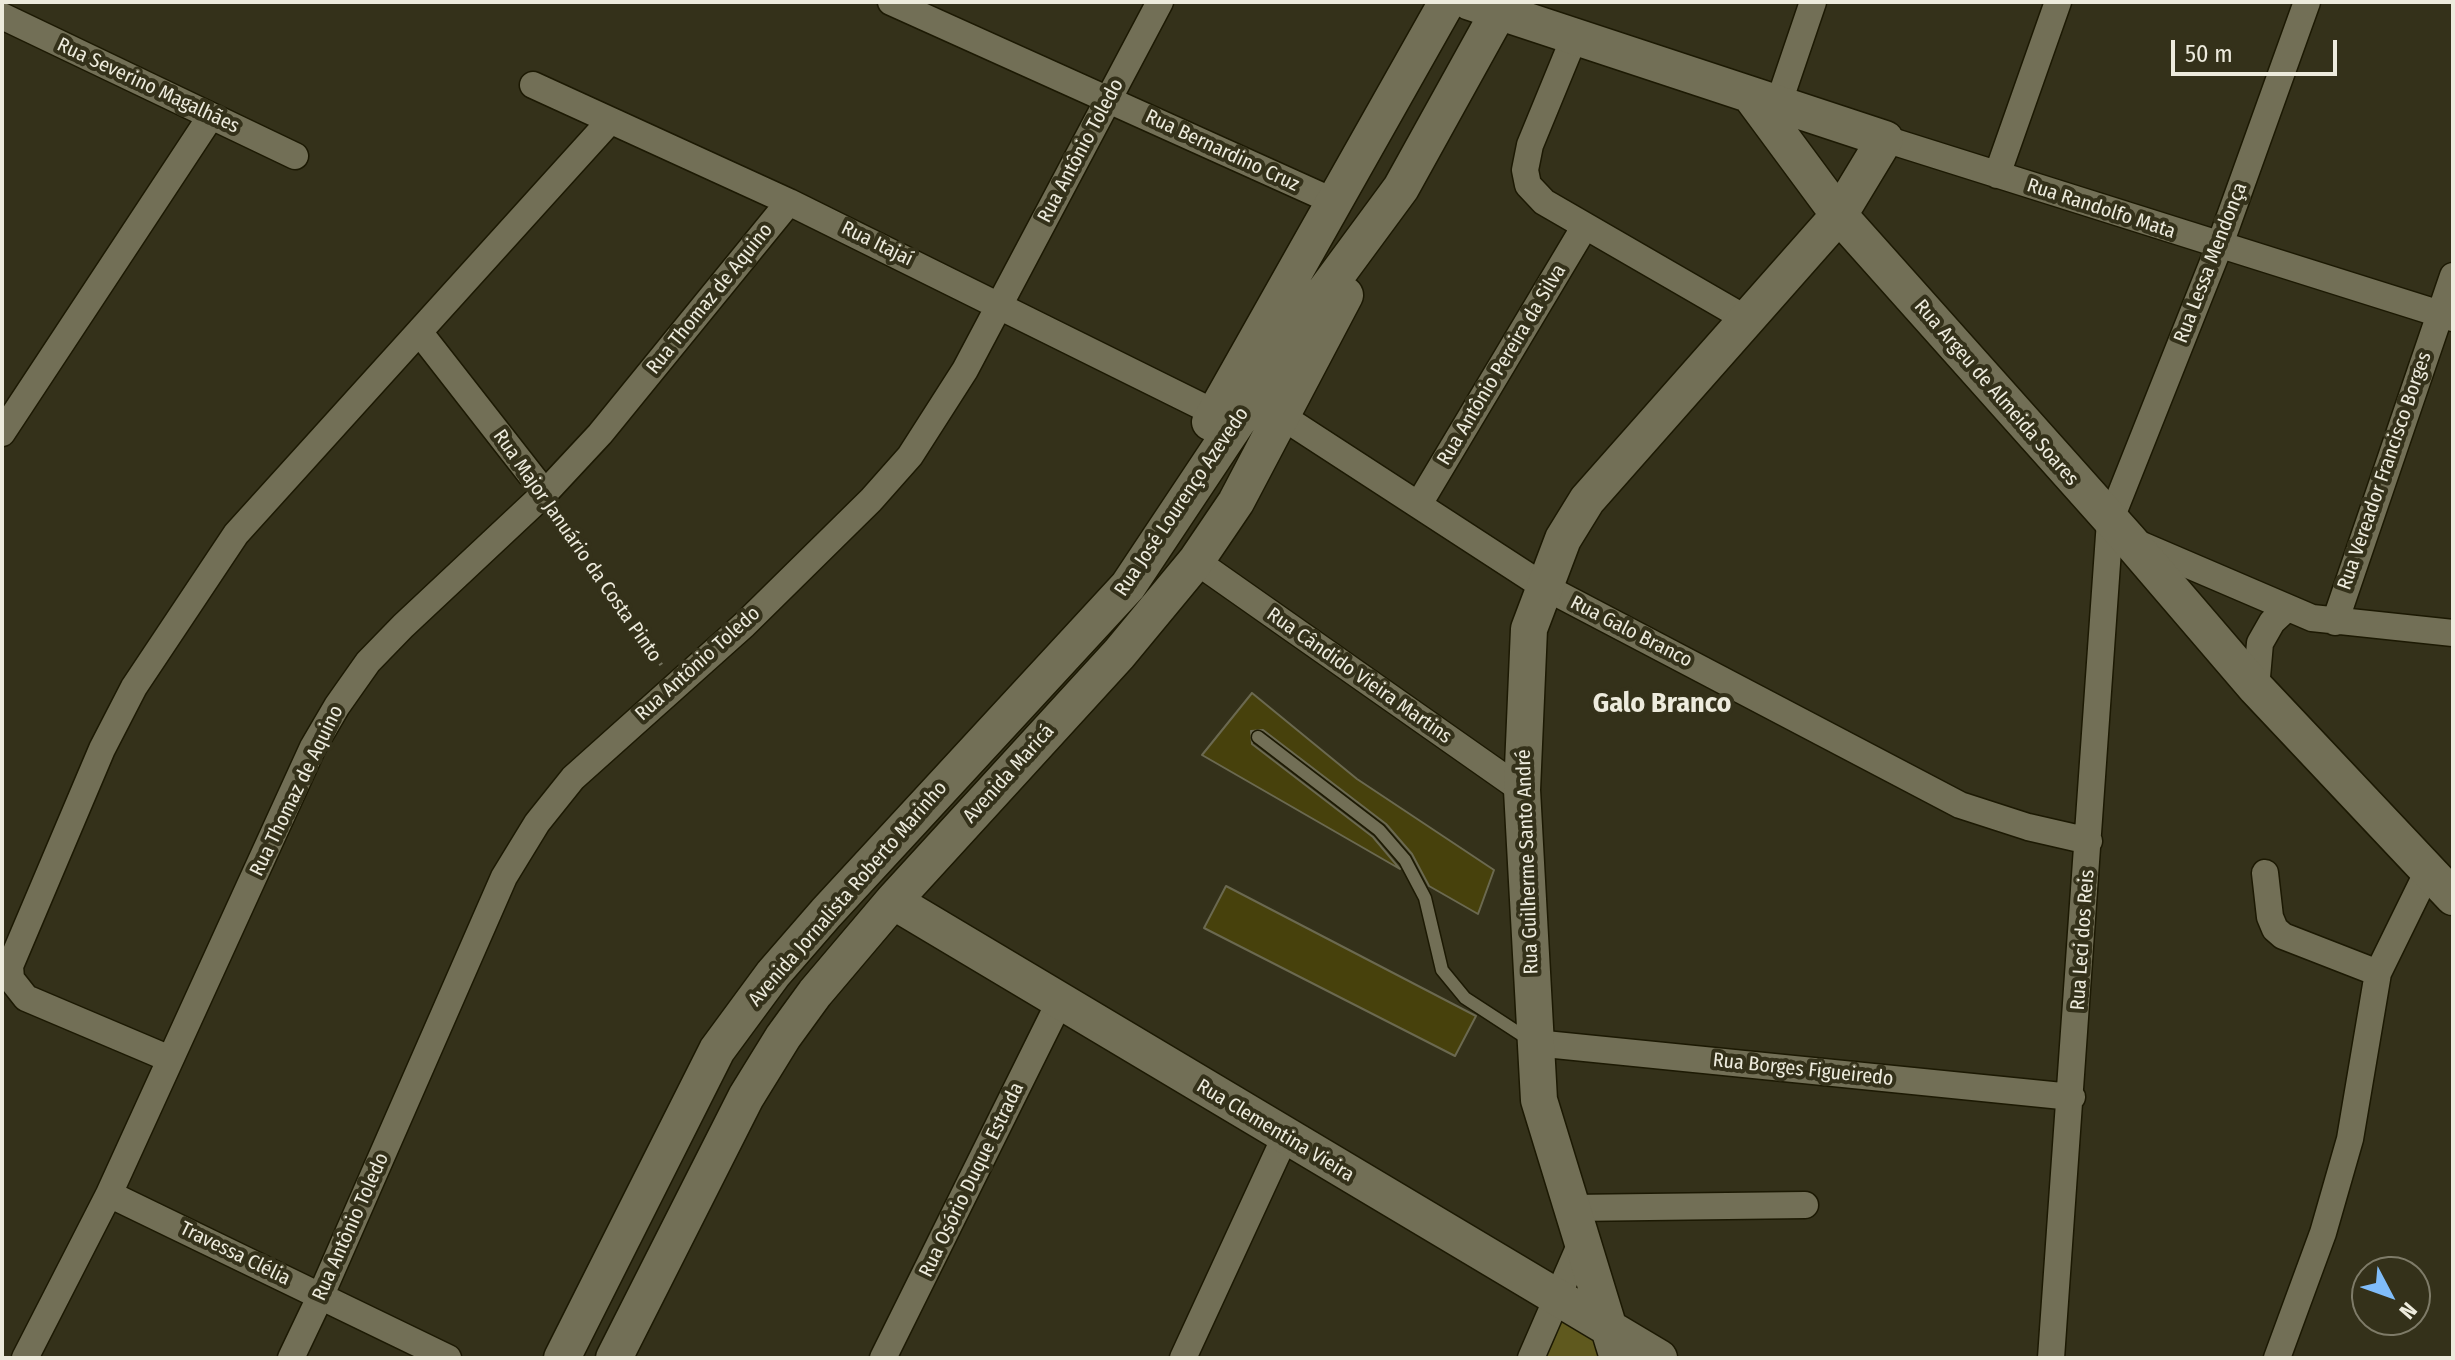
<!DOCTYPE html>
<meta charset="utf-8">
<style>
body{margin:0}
#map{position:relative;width:2455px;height:1360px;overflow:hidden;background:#34311a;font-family:"Fira Sans Condensed",sans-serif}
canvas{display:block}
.frame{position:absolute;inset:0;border:4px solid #edebdd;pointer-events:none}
.north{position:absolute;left:2351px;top:1256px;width:80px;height:80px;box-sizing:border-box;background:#34311a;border:2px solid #7e7b68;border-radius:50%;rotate:131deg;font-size:22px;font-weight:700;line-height:32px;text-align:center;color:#edebdd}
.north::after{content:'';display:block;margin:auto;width:28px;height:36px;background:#80bdfa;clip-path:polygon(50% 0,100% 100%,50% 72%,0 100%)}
.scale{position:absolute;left:2171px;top:40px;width:166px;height:36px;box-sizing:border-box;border:4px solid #edebdd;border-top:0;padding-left:10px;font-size:24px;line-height:28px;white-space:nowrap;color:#edebdd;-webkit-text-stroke:6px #34311a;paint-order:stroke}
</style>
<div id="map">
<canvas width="2455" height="1360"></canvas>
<div class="frame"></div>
<div class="north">N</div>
<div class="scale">50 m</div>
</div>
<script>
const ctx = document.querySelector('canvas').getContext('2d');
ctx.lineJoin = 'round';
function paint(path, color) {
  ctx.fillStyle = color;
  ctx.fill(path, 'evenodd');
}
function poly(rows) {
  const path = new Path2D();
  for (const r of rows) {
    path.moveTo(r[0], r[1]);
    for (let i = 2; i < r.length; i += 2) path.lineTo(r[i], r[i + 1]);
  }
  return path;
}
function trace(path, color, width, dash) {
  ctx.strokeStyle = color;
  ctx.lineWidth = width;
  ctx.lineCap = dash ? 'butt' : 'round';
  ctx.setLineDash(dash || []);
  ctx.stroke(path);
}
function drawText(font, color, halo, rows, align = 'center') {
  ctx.font = font + ' "Fira Sans Condensed",sans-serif';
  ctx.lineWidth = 8;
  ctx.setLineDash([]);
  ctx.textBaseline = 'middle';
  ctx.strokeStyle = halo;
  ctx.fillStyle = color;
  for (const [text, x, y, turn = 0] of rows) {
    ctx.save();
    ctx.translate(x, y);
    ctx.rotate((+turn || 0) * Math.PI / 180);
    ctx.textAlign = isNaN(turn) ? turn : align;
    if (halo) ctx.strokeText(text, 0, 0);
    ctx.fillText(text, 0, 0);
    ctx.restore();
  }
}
paint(poly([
 [1556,1299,1617,1358,1535,1358]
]), '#5f591e');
const building = poly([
 [1252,693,1357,779,1494,870,1478,914,1429,886,1412,854,1386,824,1263,730,1251,731,1252,744,1373,837,1400,869,1202,755,1252,693],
 [1226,886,1476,1016,1455,1056,1204,928,1226,886]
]);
paint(building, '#47410c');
trace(building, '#6b6950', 2);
const lane = poly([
 [1258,737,1379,830,1405,860,1425,898,1442,970,1465,998,1528,1039]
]);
const street = poly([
 [891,2,1335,202],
 [2,16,295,156],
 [1574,38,1530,145,1525,170,1528,185,1544,202,1748,320],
 [533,85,789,202,1215,413],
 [1778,105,1813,2],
 [1885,139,2453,318],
 [1997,175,2058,2],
 [420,333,545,493],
 [1283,417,1543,586,1960,805,2028,827,2089,841],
 [2,433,211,116],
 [1419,504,1585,226],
 [2137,543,2312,618,2453,633],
 [1196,561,1522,790],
 [2335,622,2453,276],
 [2256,688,2260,643,2272,622,2287,608],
 [2265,873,2270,917,2275,929,2283,936,2378,973],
 [1535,1043,2072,1097],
 [170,1059,26,998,11,979,10,966,102,749,134,687,236,534,609,122],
 [109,1194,448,1358],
 [1572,1208,1805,1205],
 [25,1358,109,1194,313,747,337,706,368,662,403,626,545,493,600,434,789,202],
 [291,1358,321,1295,504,877,537,823,573,778,744,625,871,500,910,456,965,370,1160,2],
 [883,1358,1060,1001],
 [1183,1358,1285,1137],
 [1531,1358,1581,1243],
 [2051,1358,2110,521,2219,247,2307,2],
 [2277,1358,2323,1233,2350,1139,2378,973,2429,869]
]);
const secondary = poly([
 [1470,2,1885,139,1839,215,1587,500,1563,539,1529,629,1522,790,1539,1100,1618,1358],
 [1751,96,1839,215,2129,540,2256,688,2453,897],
 [1210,422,1447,2],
 [893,901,1659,1358],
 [562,1358,717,1050,773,974,826,913,1128,586,1317,302,1401,188,1504,2],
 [614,1358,746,1097,783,1037,815,993,893,901,1119,654,1196,561,1236,502,1345,295]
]);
trace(lane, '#1c1903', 15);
trace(street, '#1c1903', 29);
trace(secondary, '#1c1903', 39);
trace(poly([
 [557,511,662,666]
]), '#767460', 4, [2, 6]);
trace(lane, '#726f56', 12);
trace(street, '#726f56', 26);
trace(secondary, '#726f56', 36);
drawText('20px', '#edebdd', '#34311a', [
 ["Rua Severino Magalhães",148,86,25],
 ["Rua Antônio Toledo",1081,151,-62],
 ["Rua Bernardino Cruz",1222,151,25],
 ["Rua Randolfo Mata",2101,209,18],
 ["Rua Itajaí",877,244,26],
 ["Rua Lessa Mendonça",2211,263,-69],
 ["Rua Thomaz de Aquino",710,299,-51],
 ["Rua Antônio Pereira da Silva",1502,365,-59],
 ["Rua Argeu de Almeida Soares",1996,393,49],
 ["Rua Vereador Francisco Borges",2385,471,-71],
 ["Rua José Lourenço Azevedo",1182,502,-56],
 ["Rua Major Januário da Costa Pinto",577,546,55],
 ["Rua Galo Branco",1631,632,27],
 ["Rua Antônio Toledo",698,664,-42],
 ["Rua Cândido Vieira Martins",1359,676,35],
 ["Avenida Maricá",1009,774,-48],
 ["Rua Thomaz de Aquino",297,791,-64],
 ["Rua Guilherme Santo André",1528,862,-92],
 ["Avenida Jornalista Roberto Marinho",848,894,-49],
 ["Rua Leci dos Reis",2083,940,-86],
 ["Rua Borges Figueiredo",1803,1070,6],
 ["Rua Clementina Vieira",1275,1131,31],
 ["Rua Osório Duque Estrada",972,1180,-64],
 ["Rua Antônio Toledo",351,1227,-66],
 ["Travessa Clélia",235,1254,26]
]);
drawText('bold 28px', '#edebdd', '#34311a', [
 ["Galo Branco",1662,704]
]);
</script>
